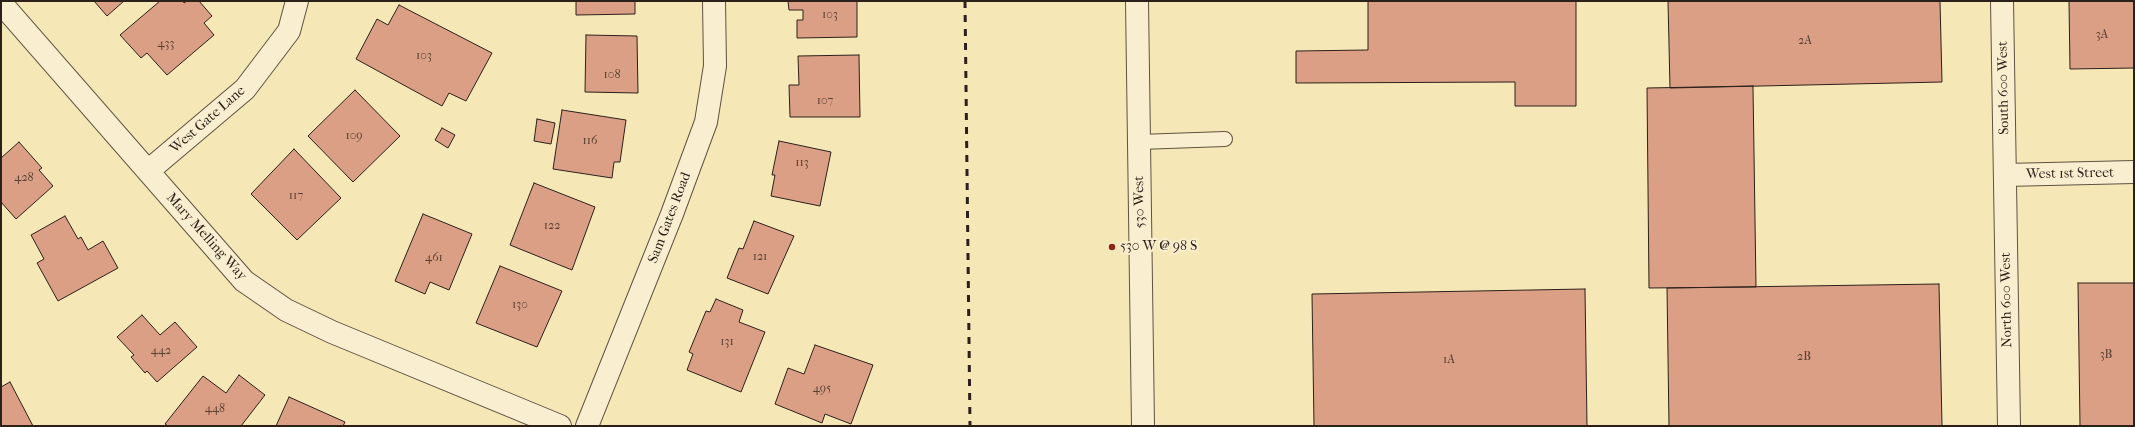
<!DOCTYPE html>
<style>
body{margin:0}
#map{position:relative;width:2135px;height:427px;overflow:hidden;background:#f6e7b6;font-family:"IM FELL French Canon",serif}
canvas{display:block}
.frame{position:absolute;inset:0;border:2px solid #2c201a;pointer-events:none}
</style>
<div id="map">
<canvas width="2135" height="427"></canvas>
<div class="frame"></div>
</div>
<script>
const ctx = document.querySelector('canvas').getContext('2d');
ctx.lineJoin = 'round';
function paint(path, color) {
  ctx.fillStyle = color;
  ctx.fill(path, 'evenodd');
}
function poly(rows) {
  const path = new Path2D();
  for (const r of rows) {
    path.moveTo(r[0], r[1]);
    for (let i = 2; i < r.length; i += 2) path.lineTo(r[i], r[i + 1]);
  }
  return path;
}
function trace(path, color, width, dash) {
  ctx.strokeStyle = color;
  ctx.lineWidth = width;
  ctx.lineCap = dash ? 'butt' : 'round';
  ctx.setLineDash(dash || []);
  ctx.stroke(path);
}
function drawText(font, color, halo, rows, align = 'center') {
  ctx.font = font + ' "IM FELL French Canon",serif';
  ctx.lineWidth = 4;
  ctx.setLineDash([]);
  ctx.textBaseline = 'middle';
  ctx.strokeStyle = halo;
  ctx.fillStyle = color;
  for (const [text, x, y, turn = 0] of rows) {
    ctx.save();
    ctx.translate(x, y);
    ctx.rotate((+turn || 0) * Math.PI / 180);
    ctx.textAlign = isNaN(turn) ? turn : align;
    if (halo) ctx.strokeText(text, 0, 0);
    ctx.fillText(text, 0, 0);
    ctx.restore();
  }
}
const building = poly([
 [94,1,124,1,107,16,94,1],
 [160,1,183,1,184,3,187,1,199,1,212,16,204,23,214,35,167,75,147,53,141,58,120,35,160,1],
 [576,1,635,1,635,14,576,15,576,1],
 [788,1,857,1,857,37,797,38,797,20,803,20,803,10,789,10,788,1],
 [1368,1,1576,1,1576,106,1515,106,1515,82,1296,83,1296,51,1368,50,1368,1],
 [1668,1,1940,1,1942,82,1670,88,1668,1],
 [2069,1,2134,1,2134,68,2070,69,2069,1],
 [399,5,492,53,466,101,449,93,442,106,356,59,377,19,388,25,399,5],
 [586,35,637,36,638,93,585,92,586,35],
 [859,55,860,117,790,117,789,85,799,85,798,56,859,55],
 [1753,86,1756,287,1649,288,1647,88,1753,86],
 [355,90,400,136,353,182,308,136,355,90],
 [562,110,626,120,620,162,614,162,612,178,553,169,562,110],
 [537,119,555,123,551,144,534,141,537,119],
 [442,128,455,135,448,148,435,140,442,128],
 [779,141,831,152,820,206,771,196,775,175,772,175,779,141],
 [19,142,42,168,39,170,53,186,16,219,1,202,1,158,19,142],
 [294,149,341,198,297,240,251,194,294,149],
 [534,183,595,207,572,270,510,245,534,183],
 [423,214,472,234,449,290,430,282,425,294,395,281,423,214],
 [65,216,78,239,81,237,88,250,103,241,118,268,58,301,37,263,44,259,31,235,65,216],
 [754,221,794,236,768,294,727,278,739,248,743,249,754,221],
 [500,266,562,291,537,347,476,323,500,266],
 [2078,283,2134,283,2134,426,2080,426,2078,283],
 [1939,284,1942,426,1669,426,1667,288,1939,284],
 [1585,289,1587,426,1314,426,1312,294,1585,289],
 [716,299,743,310,739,322,765,332,741,392,687,370,693,354,689,352,706,311,710,312,716,299],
 [142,315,160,335,175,322,197,347,157,382,147,371,145,373,131,357,134,355,117,337,142,315],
 [815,345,873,365,851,424,825,414,822,423,775,404,788,368,804,374,815,345],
 [239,375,265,395,241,426,168,426,165,424,203,376,226,393,239,375],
 [10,382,33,426,1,426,1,387,10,382],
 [289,397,345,422,343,426,276,426,289,397]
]);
paint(building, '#da9f84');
trace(building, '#2c201a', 1);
const service = poly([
 [1139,142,1225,139]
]);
const minor = poly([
 [2002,1,2009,426],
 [1,3,244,281,286,310,332,332,560,426],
 [148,171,245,89,289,31,297,1],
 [2005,175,2134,172],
 [587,426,672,214,706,122,715,66,714,1]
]);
const tertiary = poly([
 [1137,1,1143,426]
]);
trace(service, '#5e5241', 16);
trace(minor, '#5e5241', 24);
trace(tertiary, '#5e5241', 24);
trace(service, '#f9efd0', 14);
trace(minor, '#f9efd0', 22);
trace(tertiary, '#f9efd0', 22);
trace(poly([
 [965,1,970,426]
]), '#2c201a', 3, [7, 7]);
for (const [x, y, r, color] of [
 [1112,247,4,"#8f2418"]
]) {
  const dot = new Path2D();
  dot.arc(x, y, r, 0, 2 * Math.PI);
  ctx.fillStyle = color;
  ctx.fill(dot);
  trace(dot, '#f9efd0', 1.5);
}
drawText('12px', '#584034', null, [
 ["103",830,15],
 ["3A",2102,35],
 ["2A",1805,41],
 ["433",166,44],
 ["103",424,56],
 ["108",612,75],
 ["107",825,101],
 ["109",354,136],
 ["116",590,141],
 ["113",802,163],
 ["428",24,178],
 ["117",296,196],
 ["122",552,226],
 ["121",760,257],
 ["461",434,258],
 ["130",520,305],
 ["131",727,342],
 ["442",161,351],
 ["3B",2106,355],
 ["2B",1804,357],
 ["1A",1449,360],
 ["495",822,389],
 ["448",215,409]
]);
drawText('14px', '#2c201a', '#f9efd0', [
 ["South 600 West",2004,88,-91],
 ["West Gate Lane",208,120,-41],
 ["West 1st Street",2070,174,-1],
 ["530 West",1140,202,-91],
 ["Sam Gates Road",670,218,-69],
 ["Mary Melling Way",206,237,48],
 ["North 600 West",2007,300,-91]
]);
drawText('14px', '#2c201a', '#f9efd0', [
 ["530 W @ 98 S",1120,247]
], 'left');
</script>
